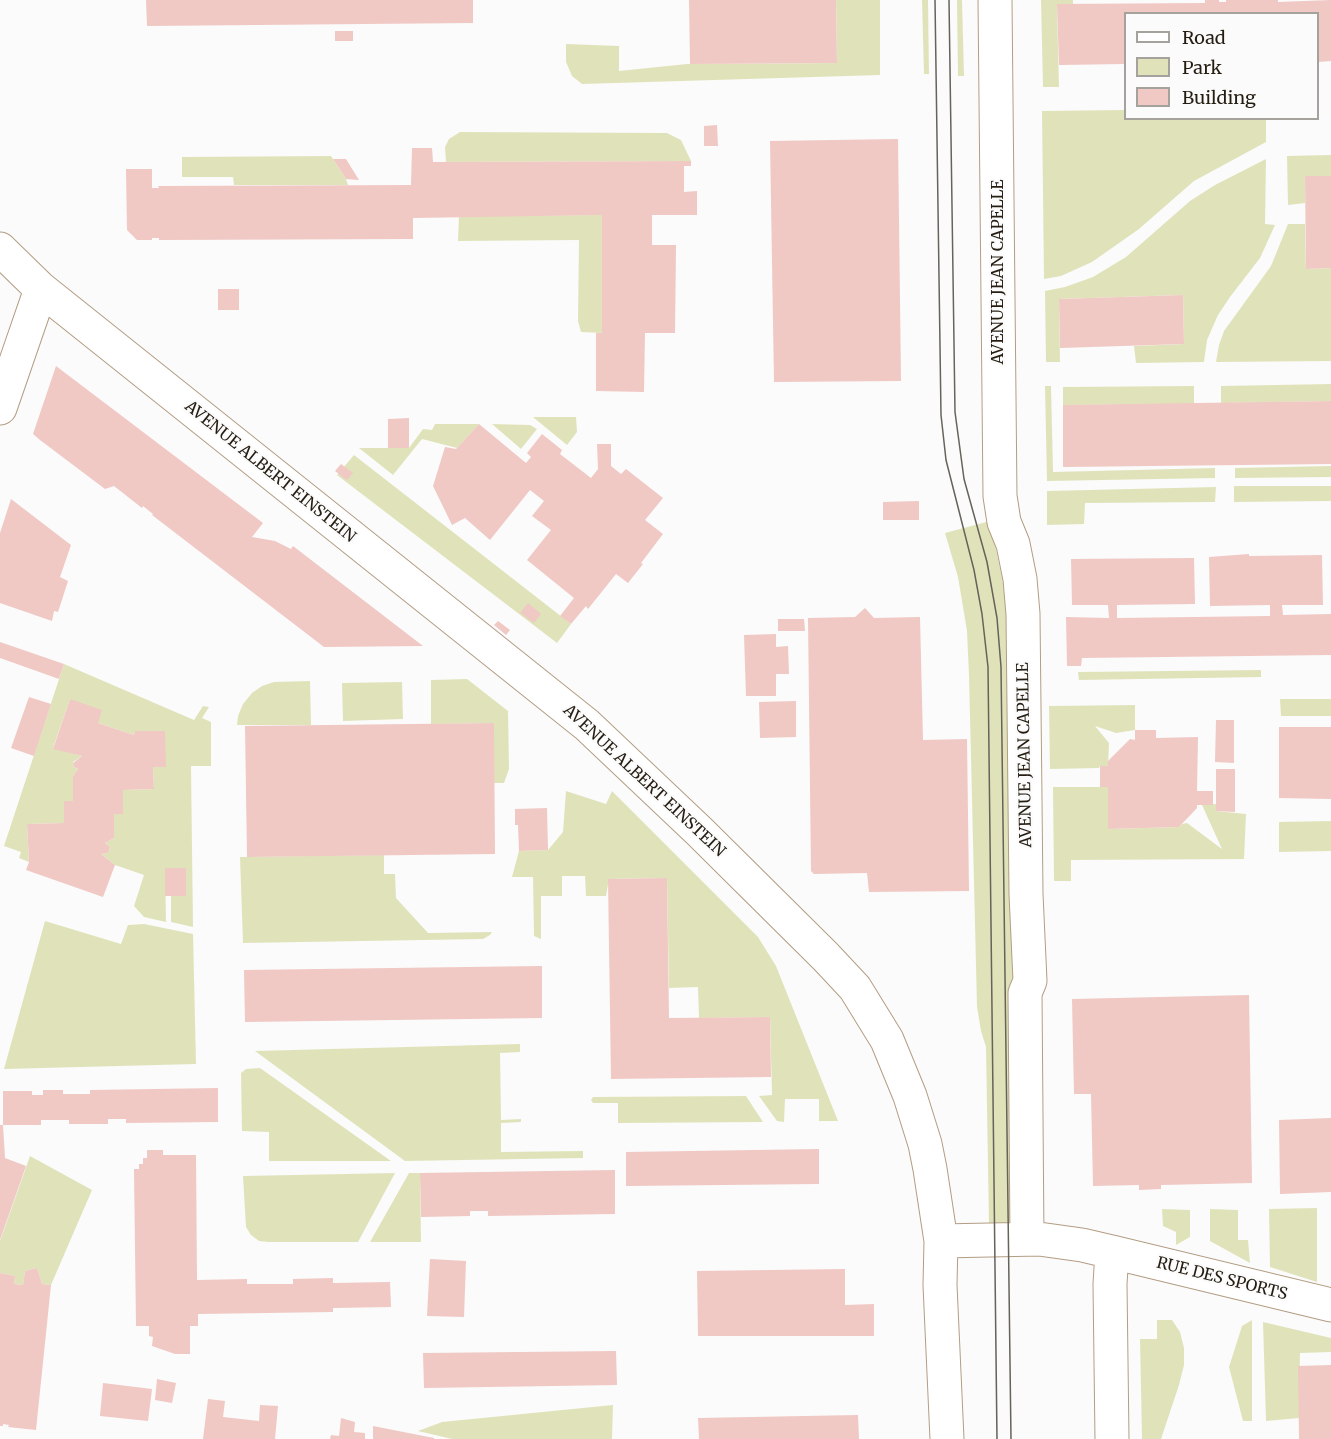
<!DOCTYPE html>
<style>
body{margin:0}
#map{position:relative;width:1331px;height:1439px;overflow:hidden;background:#fbfbfb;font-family:Merriweather,serif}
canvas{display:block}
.legend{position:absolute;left:1124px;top:12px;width:195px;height:108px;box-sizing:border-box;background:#fbfbfb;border:2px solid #a5a29e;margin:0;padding:8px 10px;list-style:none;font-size:18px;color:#251d12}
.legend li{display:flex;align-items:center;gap:12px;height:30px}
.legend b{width:30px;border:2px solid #a5a29e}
</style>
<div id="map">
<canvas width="1331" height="1439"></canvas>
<ul class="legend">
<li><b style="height:8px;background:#fff"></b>Road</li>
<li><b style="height:16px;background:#e0e3ba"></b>Park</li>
<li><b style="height:16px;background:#f0c8c4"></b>Building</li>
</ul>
</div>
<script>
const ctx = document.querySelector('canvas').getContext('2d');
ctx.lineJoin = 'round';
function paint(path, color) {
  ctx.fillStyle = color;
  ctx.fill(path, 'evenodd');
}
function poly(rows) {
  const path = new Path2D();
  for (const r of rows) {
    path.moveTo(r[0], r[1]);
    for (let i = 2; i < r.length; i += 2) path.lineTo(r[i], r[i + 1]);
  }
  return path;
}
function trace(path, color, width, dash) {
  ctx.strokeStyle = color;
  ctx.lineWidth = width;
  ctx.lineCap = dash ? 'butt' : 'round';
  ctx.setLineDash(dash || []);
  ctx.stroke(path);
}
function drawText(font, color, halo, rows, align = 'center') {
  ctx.font = font + ' Merriweather,serif';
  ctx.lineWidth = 4.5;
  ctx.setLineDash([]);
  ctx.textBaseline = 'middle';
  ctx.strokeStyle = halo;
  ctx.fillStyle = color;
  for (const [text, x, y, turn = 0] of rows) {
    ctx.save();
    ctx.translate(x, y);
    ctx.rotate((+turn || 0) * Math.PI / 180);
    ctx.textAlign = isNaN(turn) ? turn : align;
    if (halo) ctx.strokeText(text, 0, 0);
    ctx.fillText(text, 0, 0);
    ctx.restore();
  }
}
paint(poly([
 [836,0,880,0,880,75,582,84,572,76,566,62,566,44,619,46,619,71,687,64,837,63],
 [922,0,928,0,929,74,924,74],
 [957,0,962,0,964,76,958,76],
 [1041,0,1073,0,1073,4,1057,5,1059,87,1043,87],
 [1125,110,1126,118,1266,119,1266,142,1194,181,1139,229,1092,262,1061,276,1044,279,1042,111],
 [460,132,667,133,681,140,691,161,446,162,445,147,449,139],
 [1331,155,1331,176,1305,177,1305,203,1288,205,1287,156],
 [331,156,346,179,348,185,234,185,233,177,182,177,182,157],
 [1266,159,1265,224,1275,225,1260,258,1230,297,1218,315,1207,340,1204,362,1136,363,1134,346,1184,344,1183,295,1059,299,1060,362,1046,362,1045,291,1065,287,1093,277,1126,257,1190,201,1215,185],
 [602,215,602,333,581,332,578,321,579,240,458,241,459,216],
 [1288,224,1305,224,1306,269,1331,268,1331,361,1216,362,1219,345,1224,331,1271,266],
 [1331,384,1331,401,1221,403,1221,386],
 [1045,386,1051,386,1053,472,1215,468,1215,478,1047,481],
 [1194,386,1194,404,1063,405,1063,387],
 [533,417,576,417,577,432,567,445],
 [435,424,479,424,457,448,422,439,393,475,359,448,409,448,423,429,432,430],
 [492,424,530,425,537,429,521,449],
 [354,455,571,624,557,643,337,475],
 [1331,466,1331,477,1235,478,1235,468],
 [1234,486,1331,486,1331,501,1234,502],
 [1216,487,1215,502,1085,503,1084,524,1047,525,1047,491],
 [990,521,1009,611,1014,652,1014,1225,989,1226,986,1047,981,1031,977,1007,969,675,967,631,958,577,945,533],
 [64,664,194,720,203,706,209,707,202,718,211,722,211,766,191,766,193,927,171,922,171,896,186,895,186,868,165,868,166,922,144,917,134,906,144,875,115,865,101,854,108,853,110,847,105,843,114,838,114,814,123,813,123,790,154,789,153,767,135,731,134,735,98,723,70,699,53,748,82,756,73,762,74,767,78,769,73,776,73,801,64,801,64,823,27,824,29,862,19,858,21,852,4,846],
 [1261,670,1261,677,1079,680,1078,672],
 [467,679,508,711,509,769,504,783,494,783,494,723,431,724,431,680],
 [310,681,311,725,237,725,238,716,243,704,252,693,262,686,274,682],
 [402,682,403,719,343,721,342,683],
 [1280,699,1331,699,1331,716,1281,716],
 [1135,705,1135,730,1116,733,1095,726,1109,743,1108,766,1100,766,1099,768,1050,769,1049,706],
 [1053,787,1108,787,1108,829,1179,827,1182,824,1187,823,1222,849,1202,805,1216,804,1216,811,1246,814,1244,859,1071,860,1071,881,1054,881],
 [566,791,606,804,612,791,758,937,776,966,838,1121,819,1121,819,1099,785,1099,784,1122,777,1121,759,1096,772,1095,770,1017,699,1018,698,987,669,988,667,878,609,879,606,896,586,896,585,876,562,876,562,896,541,896,541,939,534,936,533,877,512,877,519,851,548,850,563,832],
 [1331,821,1331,851,1279,852,1279,822],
 [384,855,384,874,395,874,396,898,428,933,492,932,490,935,483,939,243,943,240,857],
 [45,921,121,944,128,925,144,924,193,934,196,1064,4,1069],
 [520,1044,520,1052,500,1053,501,1120,521,1119,521,1122,501,1123,501,1152,583,1151,583,1158,405,1161,255,1051],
 [260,1068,391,1161,269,1161,269,1132,242,1131,241,1073,246,1069],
 [746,1096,763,1122,618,1123,618,1103,593,1103,591,1100,593,1097],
 [30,1156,92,1190,51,1285,42,1284,37,1268,25,1271,23,1285,14,1284,15,1276,1,1273,0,1274,0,1241],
 [395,1173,358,1242,268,1242,259,1241,251,1235,246,1227,243,1176],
 [409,1173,420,1173,421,1242,370,1242],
 [1317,1208,1317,1282,1270,1267,1269,1209],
 [1162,1209,1190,1210,1190,1237,1176,1245,1176,1232,1163,1226],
 [1210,1209,1238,1210,1238,1240,1248,1240,1250,1263,1210,1241],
 [1157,1320,1172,1320,1180,1332,1184,1348,1184,1365,1179,1385,1161,1439,1142,1439,1140,1339,1157,1339],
 [1252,1320,1252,1421,1243,1421,1229,1367,1242,1326],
 [1263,1322,1331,1338,1331,1352,1300,1353,1299,1418,1266,1421],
 [613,1405,612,1439,452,1439,418,1431,442,1422]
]), '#e0e3ba');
paint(poly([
 [146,0,473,0,473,23,147,26],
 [689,0,836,0,837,63,690,64],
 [1205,0,1219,0,1219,2,1226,2,1226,0,1278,0,1278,2,1331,0,1331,61,1318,62,1318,14,1125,14,1125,64,1059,65,1057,4,1205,3],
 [335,31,353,31,353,41,335,41],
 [717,125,718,146,704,146,704,126],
 [898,139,901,381,774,382,770,141],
 [412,148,432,148,433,162,691,161,691,166,684,166,684,192,697,191,697,215,652,215,652,245,676,245,675,333,645,333,644,392,596,391,596,333,602,333,602,215,413,218,413,239,159,240,159,238,152,238,152,240,137,240,127,230,126,169,152,169,152,188,159,188,158,186,411,185],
 [333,159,346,159,359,180,346,179],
 [1305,176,1331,176,1331,268,1306,269],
 [218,289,239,289,239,310,218,310],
 [1183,295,1184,344,1060,348,1059,299],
 [56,366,263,523,252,537,275,541,291,549,293,546,423,646,324,647,152,515,153,514,143,506,142,508,114,486,105,489,40,440,33,434],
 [1331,401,1331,464,1063,467,1063,405],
 [409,418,409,448,388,448,388,419],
 [479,424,526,463,531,457,527,453,542,434,562,450,560,454,591,478,598,469,597,444,611,444,611,466,621,474,626,469,663,498,645,520,663,534,641,563,643,564,628,583,616,574,588,609,586,606,571,624,560,616,574,598,527,560,551,530,532,516,544,501,530,490,490,540,465,518,452,525,433,486,445,447,456,449],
 [341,464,353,473,347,480,335,471],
 [11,499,71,545,60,577,68,581,58,612,54,611,52,621,0,603,0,533],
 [919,501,919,520,883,520,883,502],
 [1249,554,1249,556,1322,555,1323,605,1282,605,1283,615,1331,614,1331,655,1082,658,1081,666,1067,666,1066,617,1109,618,1108,605,1072,605,1071,559,1194,558,1195,604,1117,605,1117,618,1270,616,1270,605,1210,606,1209,557],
 [528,603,541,614,534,623,520,613],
 [865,608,874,618,920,617,923,740,967,739,969,891,869,892,867,873,814,874,811,871,808,618,855,617],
 [778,619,804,619,805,631,778,631],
 [498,621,510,630,506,635,494,625],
 [776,634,776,647,788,646,789,674,776,674,776,696,746,696,744,635],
 [0,642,64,664,59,679,0,658],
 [29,697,51,704,34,756,11,748],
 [70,699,102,710,98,723,134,735,135,731,165,731,166,767,153,767,154,789,123,790,123,814,114,814,114,838,105,843,110,847,108,853,101,854,115,865,103,897,26,870,29,862,27,824,64,823,64,801,73,801,73,776,78,769,74,767,73,763,82,756,53,749],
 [796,701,796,737,760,738,759,702],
 [1216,720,1234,720,1234,763,1215,762],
 [494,723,495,854,247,857,245,726],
 [1279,727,1331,727,1331,799,1279,798],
 [1135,730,1156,730,1156,738,1198,737,1197,791,1213,791,1213,805,1197,805,1197,808,1179,827,1108,829,1108,787,1100,787,1100,766,1108,766,1108,761,1130,739,1135,740],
 [1216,769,1235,769,1235,812,1216,811],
 [547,808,548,850,519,851,518,825,515,825,515,809],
 [165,868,186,868,186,896,165,896],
 [667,878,669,1018,770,1017,771,1077,611,1079,608,879],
 [542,966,542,1018,245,1022,244,970],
 [1249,995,1252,1183,1161,1185,1161,1189,1139,1190,1139,1185,1093,1186,1091,1094,1074,1094,1072,999],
 [218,1088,218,1122,126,1123,126,1119,108,1119,108,1124,69,1124,69,1120,41,1120,41,1125,3,1125,3,1091,32,1091,32,1095,43,1095,43,1090,63,1090,63,1094,90,1094,90,1090],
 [1331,1118,1331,1192,1280,1194,1279,1120],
 [0,1125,3,1125,5,1158,26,1166,0,1240],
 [819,1149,819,1184,626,1186,626,1152],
 [147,1150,163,1150,163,1155,196,1155,197,1280,247,1279,247,1284,293,1284,293,1279,333,1278,333,1283,390,1282,391,1307,333,1308,333,1312,198,1314,198,1326,190,1326,190,1354,175,1354,152,1346,153,1337,149,1336,149,1326,136,1326,134,1169,139,1169,139,1164,143,1164,143,1158,147,1158],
 [615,1170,615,1214,488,1216,488,1211,470,1211,470,1216,421,1217,420,1173],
 [430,1259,466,1261,464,1317,427,1316],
 [37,1268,42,1284,51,1285,36,1430,8,1427,9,1425,3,1424,3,1426,0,1426,0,1274,1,1273,15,1276,14,1284,23,1285,25,1271],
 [845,1269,845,1305,874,1304,874,1336,698,1336,697,1271],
 [616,1351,617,1385,424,1388,423,1353],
 [1331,1365,1331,1439,1299,1439,1298,1366],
 [157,1379,176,1383,172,1403,155,1400],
 [103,1383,152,1389,148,1421,100,1416],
 [208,1399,225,1401,223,1417,259,1421,260,1405,278,1406,275,1439,203,1439],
 [858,1415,859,1439,699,1439,698,1418],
 [341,1418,355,1422,354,1432,365,1433,365,1439,330,1439,331,1435,339,1436],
 [373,1426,434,1438,434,1439,373,1439]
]), '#f0c8c4');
const minor = poly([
 [995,0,1000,496,1004,522,1013,544,1020,579,1023,614,1026,894,1030,981,1025,993,1027,1239],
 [0,249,41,289,587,725,700,832,826,957,855,988,887,1040,910,1096,925,1144,930,1169,941,1241,940,1285,947,1439],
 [0,408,41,289],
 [941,1241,1039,1239,1082,1245,1112,1252,1110,1284,1112,1439],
 [1112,1252,1331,1305]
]);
trace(minor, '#b39d83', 35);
trace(minor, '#fff', 33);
trace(poly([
 [935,0,941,415,946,460,974,570,982,614,988,667,997,1439],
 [949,0,955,412,964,479,987,562,997,618,1001,667,1011,1439]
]), '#67625a', 1.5);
drawText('16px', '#251d12', '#fbfbfb', [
 ["AVENUE JEAN CAPELLE",998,272,-90],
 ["AVENUE ALBERT EINSTEIN",270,472,39],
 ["AVENUE JEAN CAPELLE",1025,755,-91],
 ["AVENUE ALBERT EINSTEIN",644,781,43],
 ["RUE DES SPORTS",1222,1279,14]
]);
</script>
